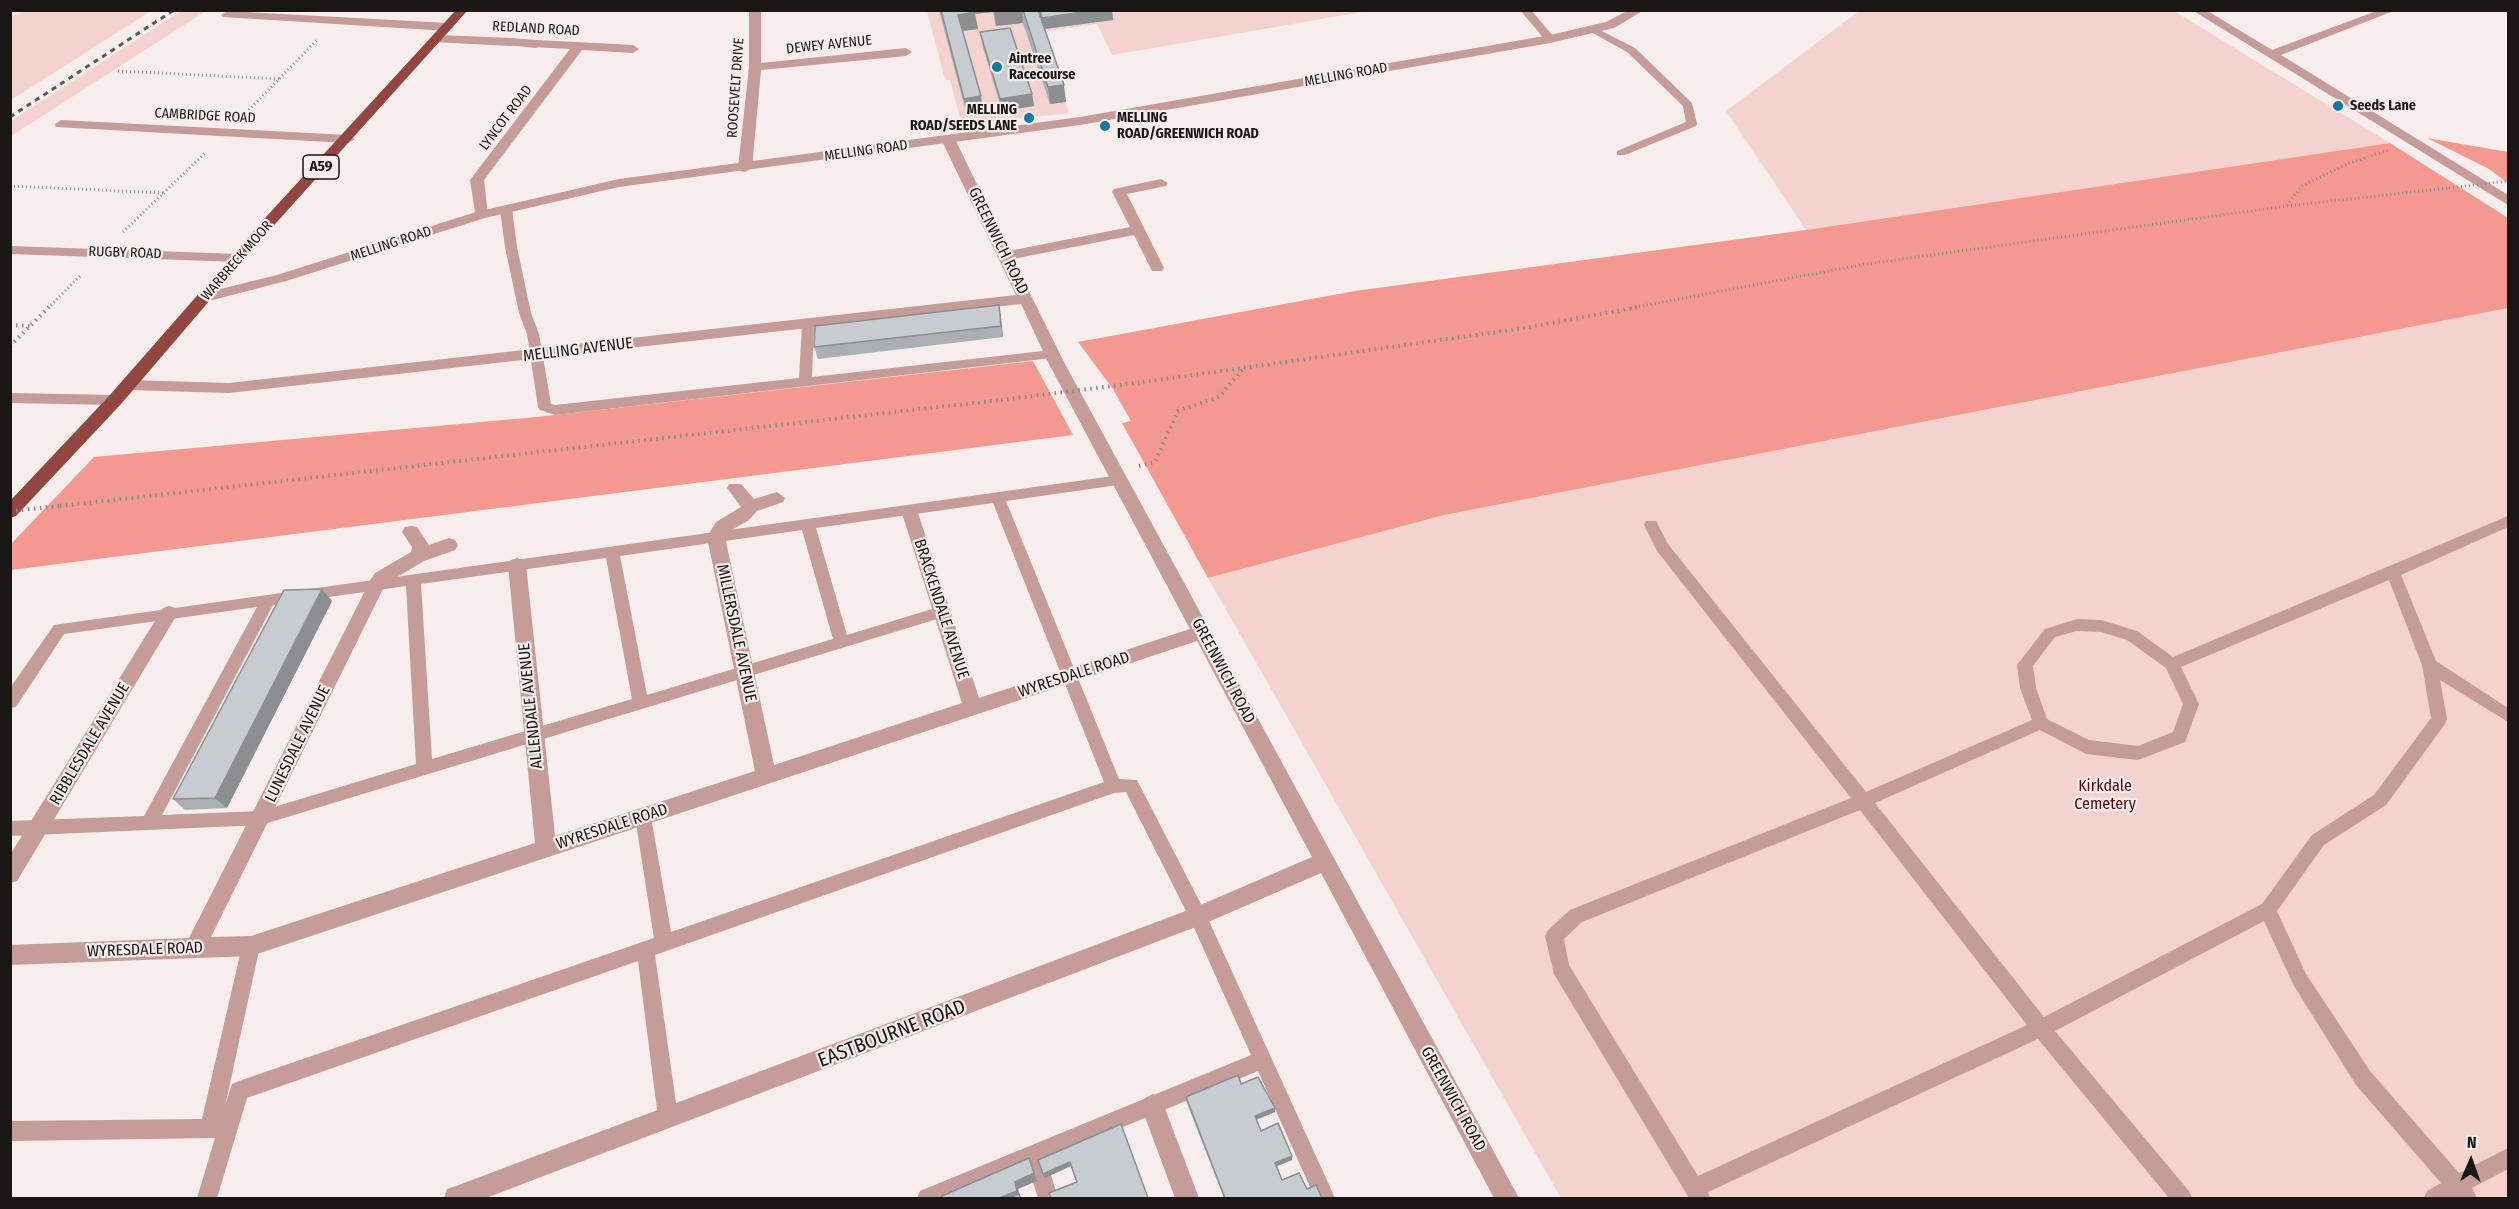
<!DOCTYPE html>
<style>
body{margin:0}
#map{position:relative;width:2519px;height:1209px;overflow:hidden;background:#f6edec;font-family:"Fira Sans Condensed",sans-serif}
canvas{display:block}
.frame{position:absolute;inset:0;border:12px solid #191616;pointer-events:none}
.north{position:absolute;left:2441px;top:1131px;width:60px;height:60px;-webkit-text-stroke:4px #f6edec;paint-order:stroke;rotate:2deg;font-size:16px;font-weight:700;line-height:24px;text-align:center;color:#191616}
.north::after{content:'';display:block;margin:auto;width:21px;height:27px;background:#191616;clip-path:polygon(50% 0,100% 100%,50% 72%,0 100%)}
</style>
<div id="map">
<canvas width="2519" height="1209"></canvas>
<div class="frame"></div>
<div class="north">N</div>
</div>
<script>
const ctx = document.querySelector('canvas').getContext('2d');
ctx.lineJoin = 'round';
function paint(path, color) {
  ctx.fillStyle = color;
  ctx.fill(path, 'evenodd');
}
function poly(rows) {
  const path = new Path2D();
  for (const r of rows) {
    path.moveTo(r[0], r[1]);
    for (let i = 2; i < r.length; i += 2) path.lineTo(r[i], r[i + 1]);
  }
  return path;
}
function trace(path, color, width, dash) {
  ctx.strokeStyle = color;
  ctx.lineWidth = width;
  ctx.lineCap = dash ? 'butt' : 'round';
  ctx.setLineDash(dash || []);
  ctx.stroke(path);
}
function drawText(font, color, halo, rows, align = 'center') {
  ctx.font = font + ' "Fira Sans Condensed",sans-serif';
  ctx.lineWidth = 4.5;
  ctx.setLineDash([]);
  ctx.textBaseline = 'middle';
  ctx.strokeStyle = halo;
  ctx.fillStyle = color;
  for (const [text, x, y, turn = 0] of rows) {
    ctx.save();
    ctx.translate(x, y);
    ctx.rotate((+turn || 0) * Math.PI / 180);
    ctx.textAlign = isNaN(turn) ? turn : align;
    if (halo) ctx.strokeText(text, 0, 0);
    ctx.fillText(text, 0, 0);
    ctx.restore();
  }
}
paint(poly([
 [27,11,27,10,151,11,11,100,11,16],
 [181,11,206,11,11,136,11,121],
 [927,11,1368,11,1112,55,1097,24,1041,32,1069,113,962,125,950,80,945,80],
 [1859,11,2174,11,2390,143,1806,230,1726,111],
 [2508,308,2508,1198,1561,1198,1208,578,1444,515]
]), '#f4d2cd');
paint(poly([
 [2427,138,2508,152,2508,183,2489,169],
 [2390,143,2508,218,2508,308,1444,515,1208,578,1122,423,1131,421,1113,389,1078,342,1355,291,1806,230],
 [1033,361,1073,435,11,570,11,544,94,457,537,417]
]), '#f4998f');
trace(poly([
 [118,71,279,79],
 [246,113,318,39],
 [10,186,164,193],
 [2287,205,2302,186,2347,164,2389,150],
 [123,232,206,152],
 [48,308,82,274],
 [1631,308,1866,264,2287,206,2448,188]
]), '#908a89', 3, [1, 3]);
trace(poly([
 [10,325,30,326],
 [10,346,49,307],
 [1143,382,1519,329,1639,307],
 [1139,466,1155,462,1178,411,1219,397,1244,368],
 [60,506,1001,400]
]), '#908a89', 4, [1.5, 4.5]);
paint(poly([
 [1520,10,1531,10,1554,37,1554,41,1546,41,1520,10],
 [1594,27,1635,48,1692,103,1697,124,1696,126,1625,155,1617,155,1617,151,1686,122,1683,106,1627,52,1591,32,1591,28,1594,27],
 [506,206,512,209,517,247,531,313,539,334,551,404,555,405,799,378,802,324,808,320,814,324,812,377,1052,350,1058,354,1052,358,555,415,540,410,538,407,527,334,519,313,505,247,500,209,506,206],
 [1120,475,1127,480,1125,484,1006,501,1119,779,1137,780,1204,910,1335,1198,1315,1198,1258,1071,1046,1159,1058,1198,1038,1198,1028,1166,950,1198,917,1198,920,1191,1251,1055,1191,921,1126,792,1114,793,655,955,678,1117,675,1124,668,1127,661,1124,658,1117,638,961,247,1098,217,1198,197,1198,215,1138,10,1141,10,1121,202,1119,242,946,245,940,251,938,257,940,260,946,225,1106,232,1084,239,1081,654,938,635,817,637,812,643,810,649,812,651,817,671,932,1104,782,993,503,816,528,847,635,942,606,947,608,950,612,947,616,261,825,10,836,10,821,144,816,257,607,64,634,16,707,10,708,10,688,54,625,1120,475],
 [802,530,833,639,647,695,620,556,802,530],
 [606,558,632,699,432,759,421,584,606,558],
 [406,586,416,764,261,811,162,815,273,605,406,586],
 [2508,516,2508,527,2401,575,2436,661,2508,708,2508,722,2440,680,2447,719,2445,724,2386,805,2324,845,2277,911,2306,974,2370,1071,2459,1173,2508,1148,2508,1169,2472,1188,2477,1198,2424,1198,2427,1191,2441,1183,2356,1085,2294,986,2264,921,2055,1031,2189,1191,2192,1198,2169,1198,2038,1039,1708,1192,1710,1198,1689,1198,1554,974,1545,936,1548,930,1570,910,1851,798,1657,551,1644,525,1646,521,1656,521,1668,544,1866,792,2032,720,2020,688,2017,665,2045,629,2077,619,2101,620,2137,631,2173,657,2508,516],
 [2389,580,2422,665,2431,718,2374,795,2312,835,2262,904,2044,1017,1875,803,2040,730,2086,754,2138,760,2185,742,2199,704,2181,667,2389,580],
 [2077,631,2101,632,2127,640,2166,668,2183,704,2173,732,2138,746,2089,740,2047,719,2036,688,2033,666,2055,637,2077,631],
 [1860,810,2027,1025,1698,1176,1569,965,1564,939,1582,922,1860,810]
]), '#c59c97');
paint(poly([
 [511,38,536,40,542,44,536,48,507,45,505,42,511,38]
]), '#c59c97');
paint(poly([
 [749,10,761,10,761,63,906,48,912,52,906,56,761,70,752,168,745,172,740,171,738,168,749,67,749,10],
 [2192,10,2206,10,2272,50,2379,10,2396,10,2281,55,2508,195,2508,205,2192,10],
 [227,11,448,23,454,27,448,31,223,17,221,15,227,11],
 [438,35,511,38,517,42,511,46,434,42,432,39,438,35],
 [536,40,633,45,639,49,633,53,582,50,484,180,488,215,481,219,476,218,470,180,570,49,532,47,532,41,536,40],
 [61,120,348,135,355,139,348,143,56,127,55,124,61,120],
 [948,135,955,139,1009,251,1130,227,1112,192,1114,189,1161,179,1168,183,1166,186,1127,194,1164,268,1162,271,1152,271,1134,235,1013,259,1065,364,1519,1198,1494,1198,1321,873,1206,923,486,1198,444,1198,447,1189,456,1186,1191,909,1312,857,1197,641,251,956,10,965,10,945,189,938,371,579,375,573,411,552,412,547,402,532,405,527,411,526,417,527,429,545,449,538,455,540,458,545,455,550,424,561,387,583,384,587,211,937,251,936,535,843,508,565,511,560,517,558,523,560,526,565,555,836,755,771,707,537,716,522,741,507,727,488,729,484,741,484,754,499,777,492,785,498,783,502,757,511,749,520,728,532,725,537,774,765,962,703,901,510,903,506,915,506,917,510,979,698,1190,629,1049,364,1021,304,229,393,128,390,120,385,128,380,229,383,1016,295,941,139,948,135],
 [10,246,239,254,246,258,239,262,10,254,10,246],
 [10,393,115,395,123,400,115,405,10,403,10,393],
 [169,606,175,608,178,613,175,618,17,881,10,883,10,855,163,608,169,606],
 [1153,1094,1161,1098,1199,1198,1175,1198,1141,1106,1145,1098,1153,1094]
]), '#c59c97');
paint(poly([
 [1629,10,1644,10,1614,28,1550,43,1080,125,619,187,485,218,286,281,205,302,198,297,200,294,277,275,476,212,619,179,1080,117,1550,35,1606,22,1629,10]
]), '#c59c97');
paint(poly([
 [456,10,468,10,276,223,121,404,16,516,10,518,10,501,109,396,266,217,456,10]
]), '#924640');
trace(poly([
 [10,117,174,10]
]), '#5d5858', 3, [5, 5]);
trace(poly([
 [2449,188,2507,181]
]), '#908a89', 3, [1, 3]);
trace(poly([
 [1001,400,1143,382],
 [10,511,60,506]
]), '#908a89', 4, [1.5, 4.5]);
paint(poly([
 [939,10,1038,10,1040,16,1040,10,1112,10,1113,20,1045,29,1066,102,1050,104,1023,23,996,26,993,12,975,14,978,29,963,31,984,114,967,116],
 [980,32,1032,94,1034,106,1002,111,982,44],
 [999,305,1003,337,818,359,814,347],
 [322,589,332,601,227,808,185,810,173,799],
 [1186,1097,1275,1108,1275,1112,1256,1120,1261,1131,1292,1160,1277,1166,1282,1180,1307,1189,1322,1198,1224,1198,1186,1101]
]), '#aaafb3');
paint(poly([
 [973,10,993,10,993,12,975,14,978,29,961,31,958,15],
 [994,10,1022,10,1023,23,996,26],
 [1096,10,1112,10,1113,20,1044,29,1042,18],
 [1064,85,1066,102,1050,104,1048,87],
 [1032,94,1034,106,1002,111,1000,99],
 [981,96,984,114,967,116,964,99],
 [999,305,1001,317,1003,337,1001,326],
 [322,589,332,601,227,808,215,798],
 [1275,1108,1275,1112,1255,1120,1255,1116],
 [1292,1156,1292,1160,1275,1167,1275,1163],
 [1029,1158,1037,1181,1018,1189,1021,1198,999,1198,1015,1182],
 [1070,1162,1071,1166,1045,1178,1043,1174]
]), '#8b8f92');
const building = poly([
 [941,10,974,10,975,12,958,15,981,96,964,99,941,10],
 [1023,10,1038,10,1064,85,1048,87,1023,10],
 [1040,10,1096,10,1042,18,1040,10],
 [1010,28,1032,94,1000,99,980,32,1010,28],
 [999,305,1001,326,814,347,815,326,999,305],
 [322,589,215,798,173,799,284,590,322,589],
 [1238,1075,1241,1084,1258,1077,1275,1108,1255,1116,1261,1131,1278,1123,1292,1156,1275,1163,1282,1180,1299,1173,1307,1189,1316,1185,1322,1198,1225,1198,1186,1097,1238,1075],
 [1121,1124,1148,1198,1051,1198,1049,1193,1077,1182,1073,1171,1070,1162,1043,1174,1038,1160,1121,1124],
 [1029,1158,1034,1173,1015,1182,1017,1191,999,1198,942,1198,942,1196,1029,1158],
 [1019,1194,1020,1198,1009,1198,1019,1194]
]);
paint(building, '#c6ccd0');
trace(building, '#8b8f92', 1.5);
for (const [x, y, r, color] of [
 [997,67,6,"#0e79a3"],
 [2338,106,6,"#0e79a3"],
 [1029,118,6,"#0e79a3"],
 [1105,126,6,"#0e79a3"]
]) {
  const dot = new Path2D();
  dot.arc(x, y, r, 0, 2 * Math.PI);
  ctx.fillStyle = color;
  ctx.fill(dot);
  trace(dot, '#f6edec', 2);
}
drawText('14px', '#191616', '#f6edec', [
 ["REDLAND ROAD",536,29,3],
 ["DEWEY AVENUE",829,45,-6],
 ["MELLING ROAD",1346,75,-10],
 ["ROOSEVELT DRIVE",736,88,-86],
 ["CAMBRIDGE ROAD",205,116,3],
 ["LYNCOT ROAD",506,118,-53],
 ["MELLING ROAD",866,151,-8],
 ["MELLING ROAD",391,244,-18],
 ["RUGBY ROAD",125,253,2],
 ["WARBRECK MOOR",237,261,-49]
]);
drawText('bold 14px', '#191616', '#f6edec', [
 ["Aintree",1009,59],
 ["Racecourse",1009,75],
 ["Seeds Lane",2350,106],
 ["MELLING",1017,110,"right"],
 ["ROAD/SEEDS LANE",1017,126,"right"],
 ["MELLING",1117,118],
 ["ROAD/GREENWICH ROAD",1117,134]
], 'left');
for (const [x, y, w] of [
 [321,167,36]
]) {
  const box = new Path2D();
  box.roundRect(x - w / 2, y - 12, w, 24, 4.5);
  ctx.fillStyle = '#f6edec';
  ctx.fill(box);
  trace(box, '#191616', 1.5);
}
drawText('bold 15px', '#191616', null, [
 ["A59",321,167]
]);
drawText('16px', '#191616', '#f6edec', [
 ["GREENWICH ROAD",998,241,64],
 ["MELLING AVENUE",578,350,-7],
 ["BRACKENDALE AVENUE",941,609,72],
 ["MILLERSDALE AVENUE",736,633,78],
 ["GREENWICH ROAD",1223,671,62],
 ["WYRESDALE ROAD",1074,675,-18],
 ["ALLENDALE AVENUE",531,706,-96],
 ["RIBBLESDALE AVENUE",90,744,-59],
 ["LUNESDALE AVENUE",298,744,-64],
 ["WYRESDALE ROAD",612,827,-18],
 ["WYRESDALE ROAD",145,950,-2],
 ["GREENWICH ROAD",1453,1099,61]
]);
drawText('16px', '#550306', '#f6edec', [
 ["Kirkdale",2105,787],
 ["Cemetery",2105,805]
]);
drawText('20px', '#191616', '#f6edec', [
 ["EASTBOURNE ROAD",892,1034,-21]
]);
</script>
